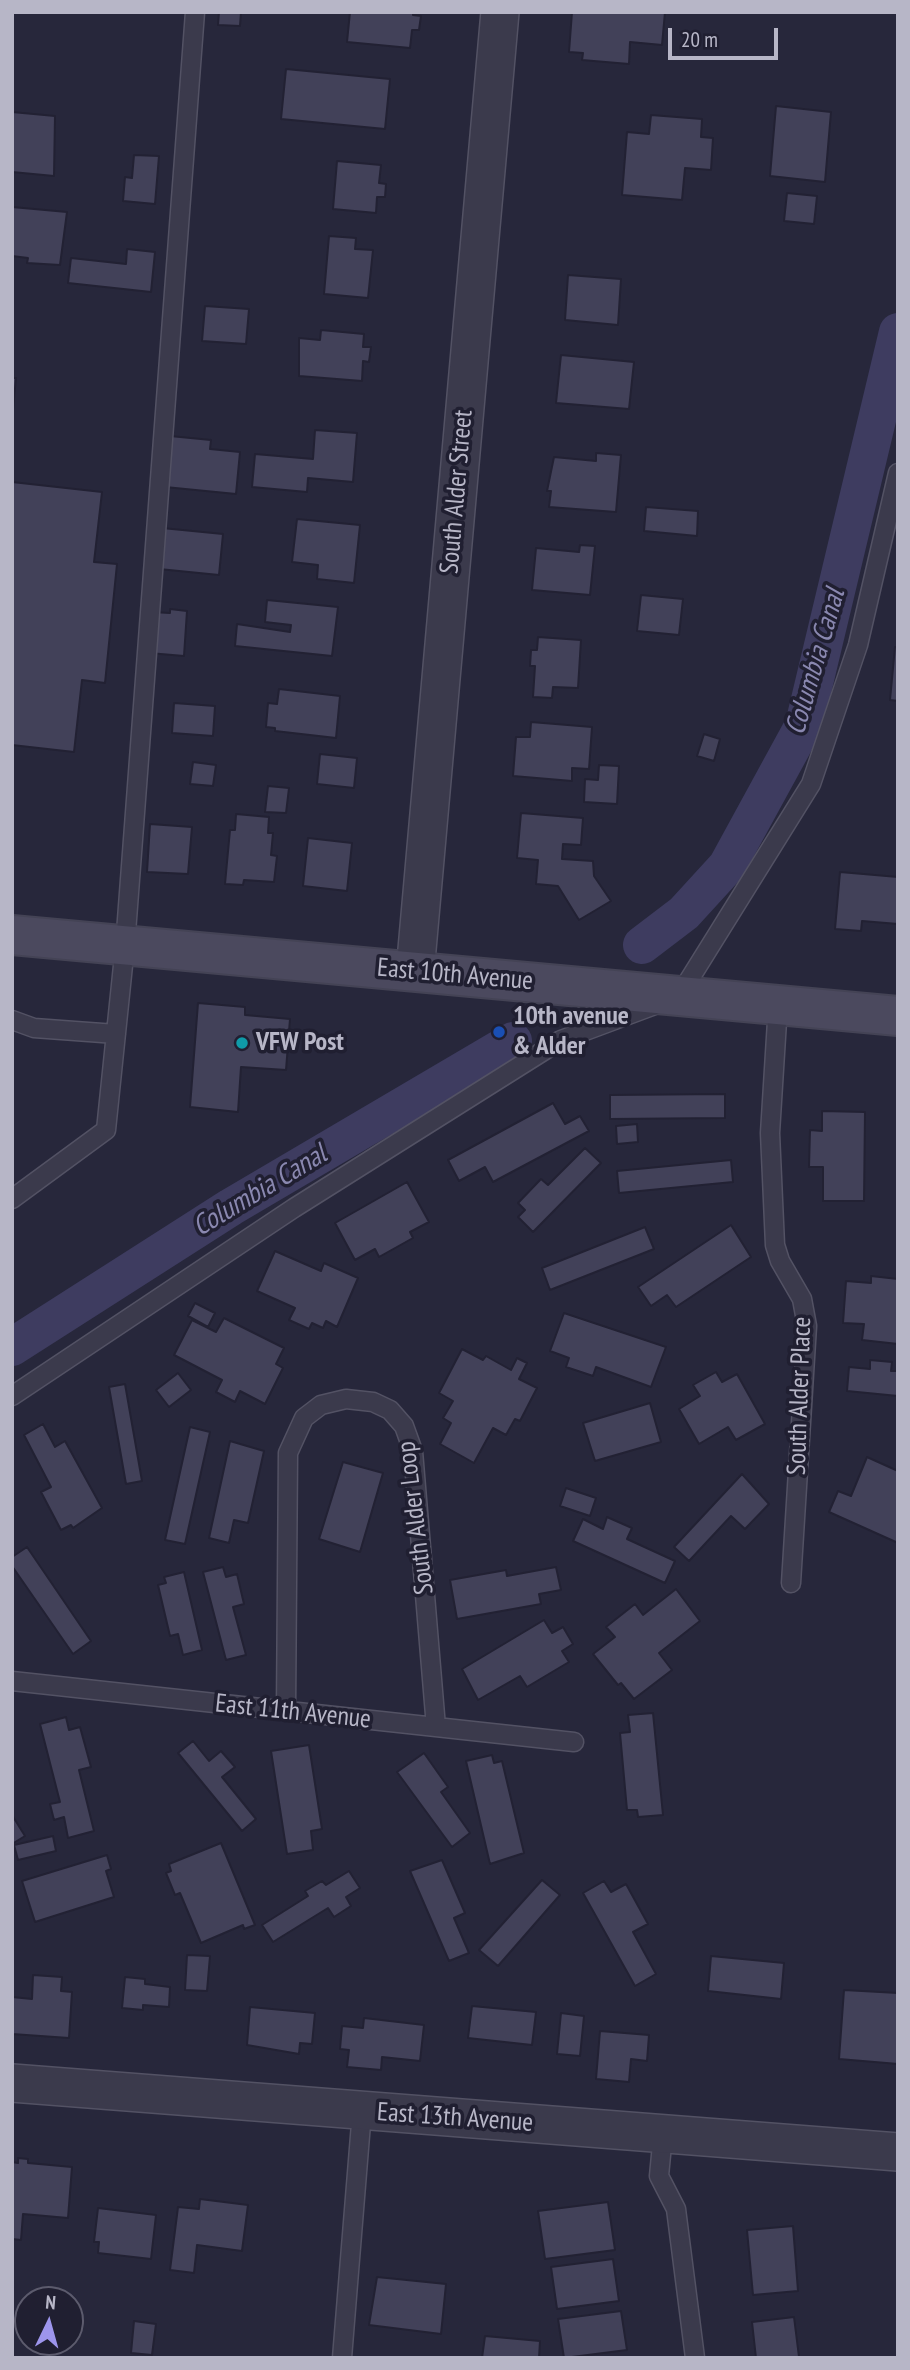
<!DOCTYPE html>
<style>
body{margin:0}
#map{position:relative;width:910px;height:2370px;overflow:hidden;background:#27273b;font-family:"PT Sans Narrow",sans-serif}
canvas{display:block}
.frame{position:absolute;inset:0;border:14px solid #b7b6c7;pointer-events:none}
.north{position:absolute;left:14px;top:2286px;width:70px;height:70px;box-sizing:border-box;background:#201f31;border:2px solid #5c5b6d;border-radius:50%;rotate:5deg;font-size:19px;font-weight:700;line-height:28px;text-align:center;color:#b7b6c7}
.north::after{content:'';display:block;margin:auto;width:24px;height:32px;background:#9d95ec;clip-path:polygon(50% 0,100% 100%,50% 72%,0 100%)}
.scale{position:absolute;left:668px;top:28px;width:110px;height:32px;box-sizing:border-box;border:4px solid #b7b6c7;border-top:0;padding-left:9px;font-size:21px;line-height:24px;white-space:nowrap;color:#b7b6c7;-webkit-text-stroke:5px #201f31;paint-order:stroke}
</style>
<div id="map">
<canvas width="910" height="2370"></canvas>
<div class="frame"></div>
<div class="north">N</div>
<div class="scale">20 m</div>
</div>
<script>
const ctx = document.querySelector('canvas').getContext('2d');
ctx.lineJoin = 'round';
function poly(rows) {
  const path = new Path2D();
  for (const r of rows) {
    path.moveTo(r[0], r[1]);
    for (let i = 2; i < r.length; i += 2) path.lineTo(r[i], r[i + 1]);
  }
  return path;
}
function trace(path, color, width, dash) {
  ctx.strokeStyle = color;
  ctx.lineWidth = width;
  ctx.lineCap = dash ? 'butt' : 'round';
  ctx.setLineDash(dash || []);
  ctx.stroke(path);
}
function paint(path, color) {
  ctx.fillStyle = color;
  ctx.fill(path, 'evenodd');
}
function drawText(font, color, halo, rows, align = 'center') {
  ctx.font = font + ' "PT Sans Narrow",sans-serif';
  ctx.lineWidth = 7;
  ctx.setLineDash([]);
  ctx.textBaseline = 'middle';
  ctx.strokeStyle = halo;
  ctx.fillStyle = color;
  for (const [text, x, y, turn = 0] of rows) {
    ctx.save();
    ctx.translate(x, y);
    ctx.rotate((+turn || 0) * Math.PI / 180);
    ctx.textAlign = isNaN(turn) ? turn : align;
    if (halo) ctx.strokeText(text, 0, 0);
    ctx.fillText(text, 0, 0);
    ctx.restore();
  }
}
trace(poly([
 [642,945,684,913,727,866,804,725,898,332],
 [12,1347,231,1207,513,1041]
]), '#3e3c60', 38);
const building = poly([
 [219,12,241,12,240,26,218,25,219,12],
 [350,12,413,12,413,15,421,16,419,30,412,30,410,48,347,42,350,12],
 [572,12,665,12,662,45,630,42,629,64,582,60,583,53,569,52,572,12],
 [286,69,390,79,385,129,281,119,286,69],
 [776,106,831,112,825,182,770,176,776,106],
 [12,112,55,116,54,176,12,172,12,112],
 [651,115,702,119,701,137,713,138,711,170,685,168,682,200,622,195,627,132,649,134,651,115],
 [134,155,159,156,155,204,123,201,125,177,132,178,134,155],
 [337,161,381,165,379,183,386,184,385,197,377,197,376,213,333,209,337,161],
 [787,193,817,196,814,224,784,221,787,193],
 [12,207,67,212,60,265,27,263,28,258,12,256,12,207],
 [329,236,356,238,355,249,373,250,368,298,324,294,329,236],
 [127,249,155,252,151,292,68,283,71,258,126,264,127,249],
 [568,275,621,279,618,325,565,320,568,275],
 [205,306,249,309,246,344,202,341,205,306],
 [321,330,364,334,363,347,371,347,369,362,363,361,362,381,299,376,299,338,320,340,321,330],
 [561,355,634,362,629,409,556,403,561,355],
 [12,378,16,378,12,419,12,378],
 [315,430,357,433,353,482,308,478,307,492,252,487,255,454,313,459,315,430],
 [170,436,211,440,210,449,240,452,236,494,165,487,170,436],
 [596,453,621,455,616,512,549,507,551,491,547,491,554,457,596,461,596,453],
 [12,482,102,492,94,562,117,564,105,683,82,680,74,752,12,745,12,482],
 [646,507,698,511,697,536,644,531,646,507],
 [297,519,360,525,354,583,317,579,318,565,292,562,297,519],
 [162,528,223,534,219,575,159,569,162,528],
 [580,545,595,546,590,595,532,590,536,548,579,552,580,545],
 [641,595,683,599,679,635,637,631,641,595],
 [267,600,338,607,332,656,235,646,237,624,290,632,291,625,265,622,267,600],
 [170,609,187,611,184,656,149,653,152,612,170,613,170,609],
 [538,637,581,640,578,688,553,687,552,698,533,697,535,666,530,666,531,650,537,650,538,637],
 [895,647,898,647,898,701,890,700,895,647],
 [279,689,340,696,336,738,275,731,275,728,266,727,268,703,277,704,279,689],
 [174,703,215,706,213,736,172,733,174,703],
 [531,722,592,727,589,769,572,768,572,781,513,776,516,737,530,737,531,722],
 [704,734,720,739,714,761,697,756,704,734],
 [320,754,357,758,354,788,317,784,320,754],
 [193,762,216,765,213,786,190,784,193,762],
 [599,765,619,766,617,804,584,802,585,779,598,780,599,765],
 [268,786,289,788,286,813,265,812,268,786],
 [521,813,583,818,581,845,563,844,562,859,593,861,594,876,611,901,579,920,558,886,536,884,538,860,517,858,521,813],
 [236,814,269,817,268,833,273,833,271,855,277,856,274,882,244,880,243,885,225,884,230,830,235,830,236,814],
 [150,824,192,827,188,874,147,872,150,824],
 [308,838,352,843,347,891,303,886,308,838],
 [840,872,898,877,898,924,862,921,861,931,835,929,840,872],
 [198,1003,245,1007,245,1015,290,1019,286,1070,241,1067,238,1112,190,1107,198,1003],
 [725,1094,725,1118,610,1119,610,1095,725,1094],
 [553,1103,565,1124,580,1116,589,1131,493,1182,485,1167,459,1181,448,1160,553,1103],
 [822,1111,865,1112,864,1201,823,1201,823,1167,809,1167,810,1130,822,1131,822,1111],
 [637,1124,638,1142,617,1144,616,1126,637,1124],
 [585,1148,601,1163,533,1232,518,1217,525,1210,518,1203,541,1179,548,1185,585,1148],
 [731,1160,733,1182,619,1193,617,1171,731,1160],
 [407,1182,429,1222,410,1232,413,1238,379,1257,375,1249,355,1260,335,1223,407,1182],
 [731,1225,751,1257,676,1307,667,1295,651,1306,638,1287,731,1225],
 [645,1227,654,1249,550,1290,542,1268,645,1227],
 [275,1251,321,1271,324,1263,358,1278,337,1327,326,1321,323,1328,312,1323,309,1329,289,1320,295,1308,257,1291,275,1251],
 [871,1276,898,1279,898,1344,862,1340,864,1324,843,1323,846,1281,871,1283,871,1276],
 [195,1303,215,1313,208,1327,188,1316,195,1303],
 [564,1313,666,1347,651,1387,596,1367,593,1376,566,1367,569,1358,550,1351,564,1313],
 [224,1318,284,1348,276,1364,283,1368,265,1404,240,1391,235,1402,216,1392,222,1380,174,1355,192,1320,216,1332,224,1318],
 [462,1349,483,1360,486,1356,511,1370,517,1358,527,1363,519,1379,537,1388,520,1421,515,1419,506,1435,493,1428,474,1463,440,1444,451,1423,443,1418,453,1401,439,1393,462,1349],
 [870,1360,892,1362,891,1371,898,1371,898,1396,847,1391,849,1367,870,1369,870,1360],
 [716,1372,722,1382,737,1374,765,1424,736,1440,728,1427,699,1444,679,1409,700,1396,693,1385,716,1372],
 [178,1373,191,1390,169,1407,156,1390,178,1373],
 [125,1384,142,1481,126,1484,109,1387,125,1384],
 [650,1403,661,1442,595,1461,583,1423,650,1403],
 [43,1424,55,1447,65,1441,102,1508,73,1528,71,1525,61,1530,41,1492,51,1487,24,1435,43,1424],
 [190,1427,210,1432,185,1544,165,1540,190,1427],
 [230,1441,264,1451,248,1523,234,1520,229,1543,209,1538,230,1441],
 [867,1457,898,1471,898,1543,829,1512,838,1491,851,1496,867,1457],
 [343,1462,383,1473,360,1552,319,1539,343,1462],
 [742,1474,769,1504,745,1529,731,1516,689,1561,674,1547,742,1474],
 [566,1488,596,1498,590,1516,560,1506,566,1488],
 [607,1517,632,1528,627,1539,675,1561,665,1583,573,1541,583,1519,603,1529,607,1517],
 [27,1547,91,1641,73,1654,12,1566,12,1557,27,1547],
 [223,1567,226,1577,237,1574,244,1604,233,1607,246,1655,226,1660,203,1572,223,1567],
 [556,1567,561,1590,539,1594,541,1604,457,1619,450,1580,506,1570,507,1576,556,1567],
 [184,1572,202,1650,183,1655,178,1634,170,1636,158,1585,166,1583,164,1577,184,1572],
 [676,1589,700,1621,659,1653,672,1670,634,1699,621,1683,618,1685,593,1654,615,1637,606,1627,635,1604,643,1615,676,1589],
 [544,1620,552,1633,563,1627,573,1644,562,1651,569,1662,527,1687,520,1676,478,1700,462,1669,544,1620],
 [653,1713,663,1815,638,1817,637,1810,627,1810,620,1733,630,1732,628,1715,653,1713],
 [66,1717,69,1730,80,1727,91,1767,79,1770,94,1831,68,1838,64,1817,54,1820,50,1804,60,1802,40,1724,66,1717],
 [193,1741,209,1761,221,1751,235,1767,222,1777,256,1819,242,1831,178,1753,193,1741],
 [309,1745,322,1829,311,1831,313,1850,287,1854,271,1751,309,1745],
 [424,1753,448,1787,441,1792,470,1833,452,1847,397,1772,424,1753],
 [492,1755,494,1763,502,1761,524,1853,490,1864,466,1761,492,1755],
 [12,1815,25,1836,12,1844,12,1815],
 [53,1836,56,1851,18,1860,14,1845,53,1836],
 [221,1843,255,1925,244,1929,243,1925,201,1943,180,1893,175,1895,166,1873,171,1871,169,1864,221,1843],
 [107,1855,111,1869,106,1871,114,1897,35,1922,22,1881,107,1855],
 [442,1860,465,1913,454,1918,469,1953,449,1961,410,1871,442,1860],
 [349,1871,360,1888,346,1897,351,1906,334,1917,328,1908,273,1942,262,1925,308,1896,305,1891,322,1881,326,1885,349,1871],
 [542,1880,560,1895,498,1966,479,1950,542,1880],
 [604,1881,611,1892,626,1884,648,1924,633,1932,656,1974,635,1986,583,1893,604,1881],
 [187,1955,210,1956,207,1991,185,1990,187,1955],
 [711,1956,784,1963,781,1999,708,1991,711,1956],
 [33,1975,62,1977,61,1991,72,1992,69,2038,12,2034,12,1997,32,1999,33,1975],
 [125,1977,145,1979,145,1984,170,1987,169,2007,143,2005,143,2010,122,2008,125,1977],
 [844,1990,898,1993,898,2064,839,2059,844,1990],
 [472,2006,536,2012,532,2045,468,2038,472,2006],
 [250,2007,315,2013,312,2044,300,2043,299,2054,247,2045,250,2007],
 [561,2013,584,2016,580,2056,557,2054,561,2013],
 [364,2018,424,2025,420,2061,382,2057,381,2070,347,2067,349,2050,340,2049,342,2026,363,2028,364,2018],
 [600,2031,649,2035,647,2061,631,2059,629,2082,596,2079,600,2031],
 [18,2158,28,2159,28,2163,72,2167,68,2218,23,2214,21,2240,12,2239,12,2162,18,2163,18,2158],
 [200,2199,248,2205,242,2251,197,2245,194,2273,170,2270,178,2207,199,2209,200,2199],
 [608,2202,615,2250,545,2259,538,2211,608,2202],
 [98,2208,156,2215,151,2259,98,2253,99,2242,94,2242,98,2208],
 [793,2226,798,2291,753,2295,747,2230,793,2226],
 [613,2259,619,2301,557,2309,551,2267,613,2259],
 [377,2277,446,2284,441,2334,369,2325,377,2277],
 [621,2311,627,2350,564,2358,558,2319,621,2311],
 [794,2317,799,2357,756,2358,752,2322,794,2317],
 [134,2321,156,2324,152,2355,131,2353,134,2321],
 [485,2336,540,2341,539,2358,482,2358,485,2336]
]);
paint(building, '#424159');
trace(building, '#222133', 2);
const service = poly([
 [778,1005,770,1133,775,1245,780,1261,802,1299,807,1326,791,1583],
 [12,1020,34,1028,116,1034],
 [12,1199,106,1130,125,946,195,12],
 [12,1396,294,1208,561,1040,679,996,811,784,858,645,898,473],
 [12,1681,574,1742],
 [286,1711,288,1453,304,1418,321,1405,346,1399,373,1402,390,1410,404,1426,413,1451,436,1727],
 [663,2134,659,2176,676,2209,695,2358],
 [342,2358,362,2111]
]);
const minor = poly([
 [415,972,500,12],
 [12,2083,898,2152]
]);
const secondary = poly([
 [12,935,898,1016]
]);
trace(service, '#535264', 21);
trace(minor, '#535264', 40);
trace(secondary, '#444355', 42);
trace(service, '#3b3a4c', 18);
trace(minor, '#3b3a4c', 37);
trace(secondary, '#4b495e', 38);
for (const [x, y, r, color] of [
 [499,1032,7,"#1a4fb4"],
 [242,1043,7,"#0f9aa8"]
]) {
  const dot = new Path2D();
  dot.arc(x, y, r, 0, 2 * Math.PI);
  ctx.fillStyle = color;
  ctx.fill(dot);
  trace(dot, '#201f31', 2.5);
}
drawText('26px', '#b7b6c7', '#201f31', [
 ["South Alder Street",457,492,-85],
 ["East 10th Avenue",455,975,5],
 ["South Alder Place",800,1396,-88],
 ["South Alder Loop",416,1518,-97],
 ["East 11th Avenue",293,1712,6],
 ["East 13th Avenue",455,2118,4]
]);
drawText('bold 26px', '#b7b6c7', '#201f31', [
 ["10th avenue",513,1017],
 ["& Alder",513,1047],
 ["VFW Post",256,1043]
], 'left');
drawText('italic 28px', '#8a88b0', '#201f31', [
 ["Columbia Canal",816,662,-74],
 ["Columbia Canal",260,1191,-31]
]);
</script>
